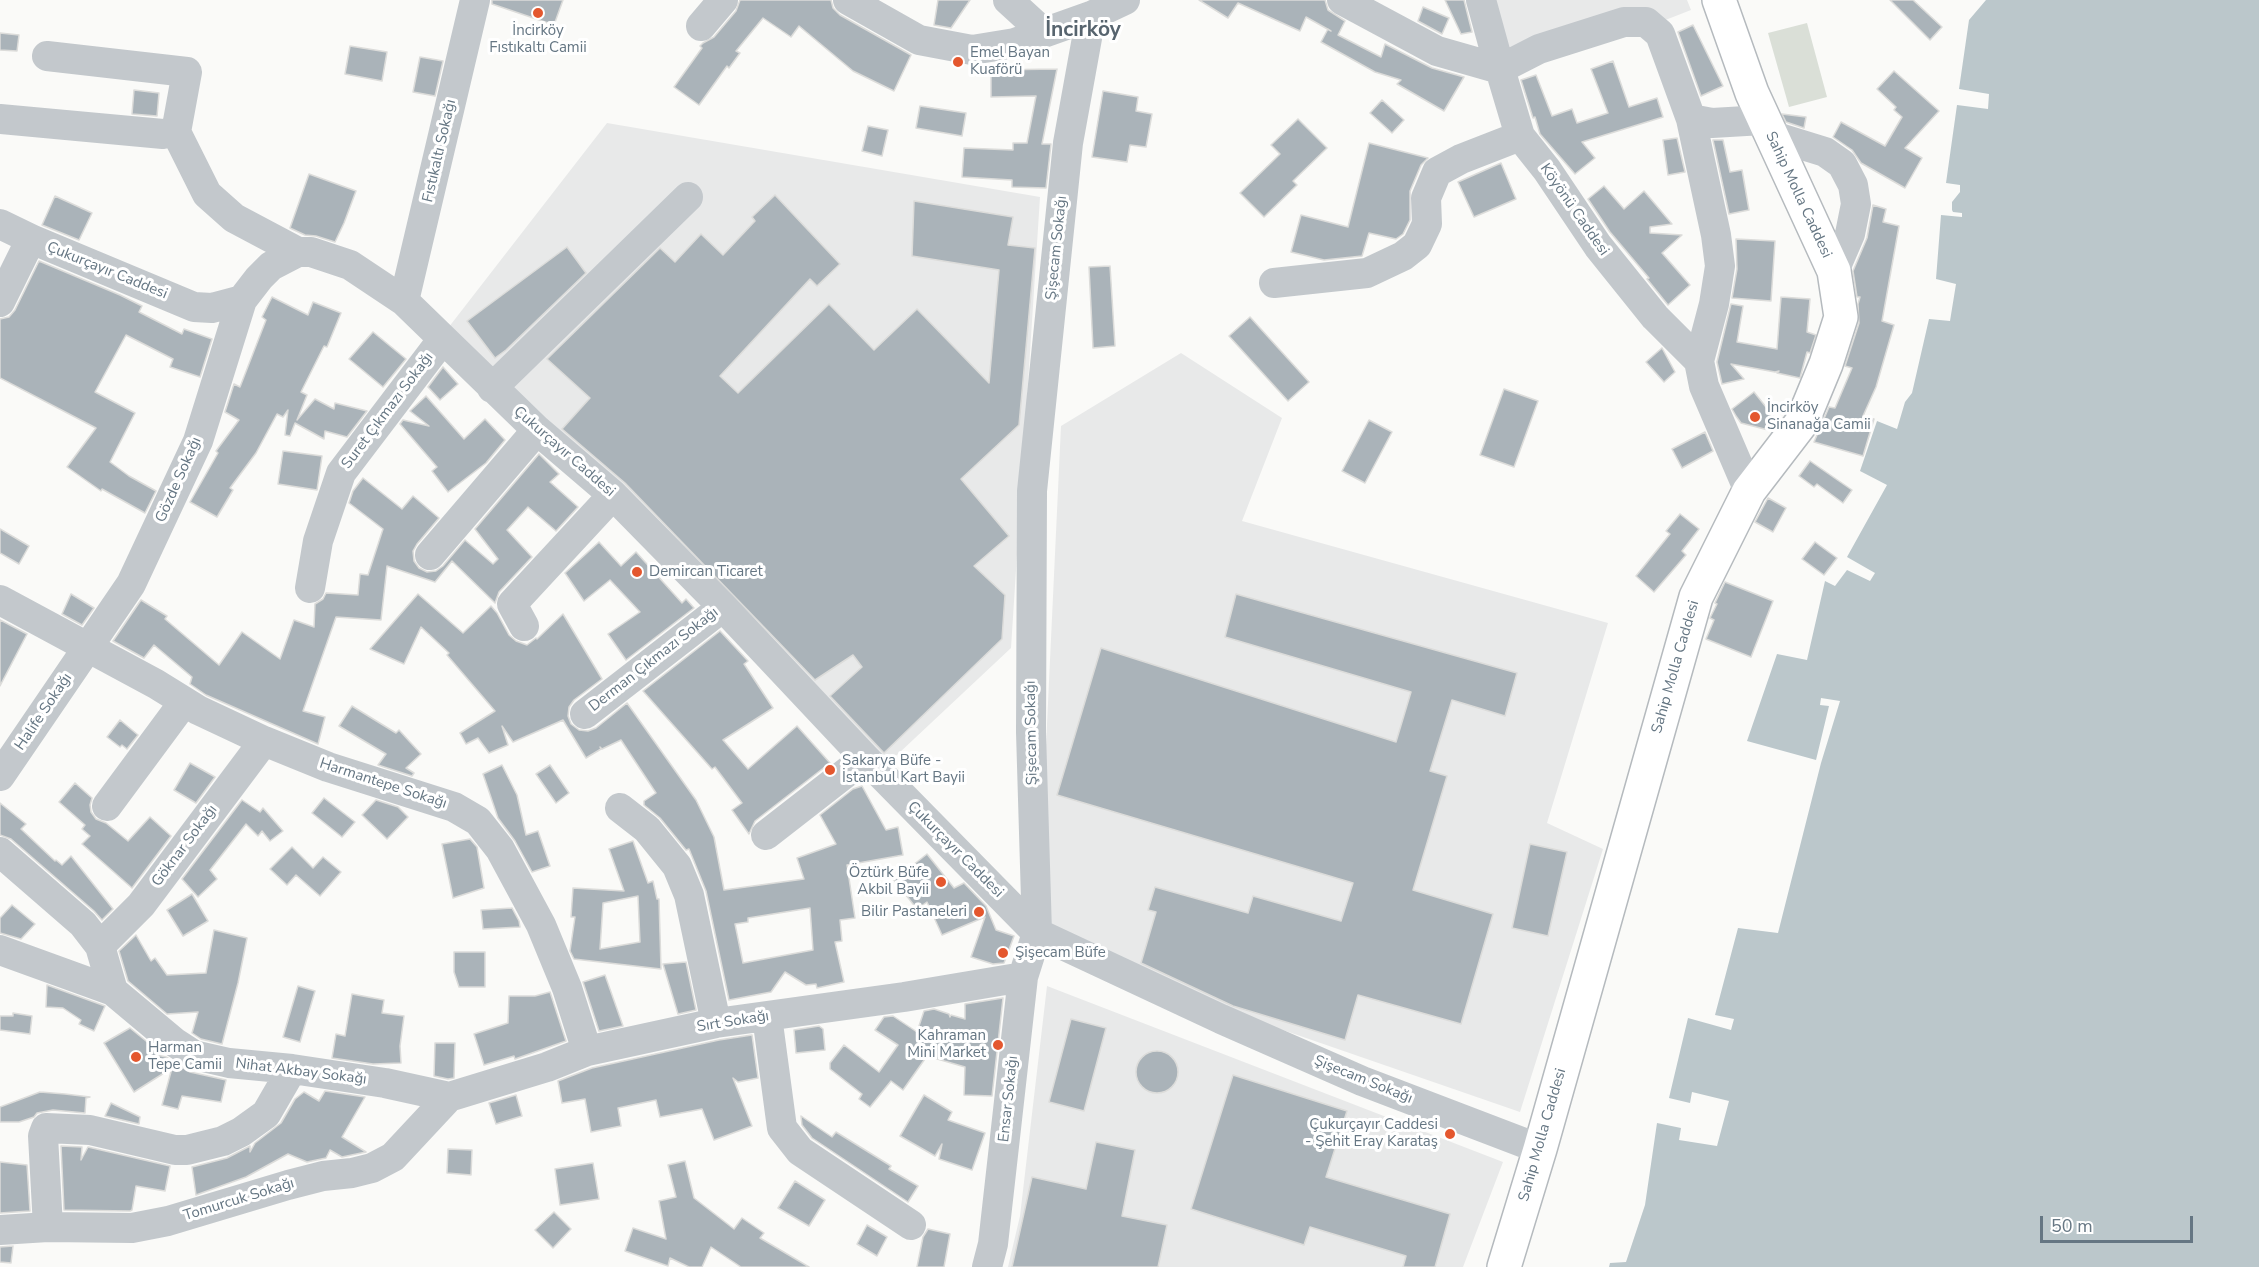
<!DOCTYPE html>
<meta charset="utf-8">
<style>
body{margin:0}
#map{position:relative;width:2259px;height:1267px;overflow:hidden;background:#fafaf8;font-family:"Nunito Sans",sans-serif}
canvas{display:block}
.scale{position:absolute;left:2040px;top:1216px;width:153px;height:27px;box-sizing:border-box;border:3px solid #657683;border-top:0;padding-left:8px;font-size:18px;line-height:21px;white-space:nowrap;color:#657683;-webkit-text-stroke:4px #fff;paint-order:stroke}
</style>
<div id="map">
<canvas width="2259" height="1267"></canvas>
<div class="scale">50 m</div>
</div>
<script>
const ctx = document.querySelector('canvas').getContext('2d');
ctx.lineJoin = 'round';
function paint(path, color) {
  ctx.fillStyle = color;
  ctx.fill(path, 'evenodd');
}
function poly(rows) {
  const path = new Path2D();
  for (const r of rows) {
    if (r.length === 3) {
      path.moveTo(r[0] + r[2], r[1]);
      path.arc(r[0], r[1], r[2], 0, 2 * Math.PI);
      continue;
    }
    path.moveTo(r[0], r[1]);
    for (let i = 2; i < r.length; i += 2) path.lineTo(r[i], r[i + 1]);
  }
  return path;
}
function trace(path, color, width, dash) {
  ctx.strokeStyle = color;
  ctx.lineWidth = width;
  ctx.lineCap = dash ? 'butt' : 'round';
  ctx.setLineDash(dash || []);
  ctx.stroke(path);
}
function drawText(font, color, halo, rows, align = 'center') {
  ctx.font = font + ' "Nunito Sans",sans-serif';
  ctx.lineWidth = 6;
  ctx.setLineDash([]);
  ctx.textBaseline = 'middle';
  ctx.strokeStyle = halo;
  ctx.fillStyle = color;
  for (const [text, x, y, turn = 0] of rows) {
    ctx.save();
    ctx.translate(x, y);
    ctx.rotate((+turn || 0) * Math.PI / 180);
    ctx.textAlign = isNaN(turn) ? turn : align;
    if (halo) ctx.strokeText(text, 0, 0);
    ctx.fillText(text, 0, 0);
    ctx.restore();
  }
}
paint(poly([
 [1492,0,1687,0,1691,10,1650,26,1511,53],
 [607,123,1040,197,1011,648,882,769,445,332],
 [1181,353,1282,418,1242,521,1608,623,1547,823,1603,849,1520,1112,1254,1020,1037,937,1061,426],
 [1047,986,1503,1162,1463,1267,1008,1267,1020,1216]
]), '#e8e9e9');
paint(poly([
 [1807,23,1827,97,1789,107,1768,33]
]), '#dadfd7');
paint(poly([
 [1986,0,2259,0,2259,1267,1609,1267,1610,1263,1626,1262,1645,1205,1657,1123,1681,1128,1679,1140,1717,1146,1729,1101,1692,1092,1690,1103,1669,1098,1688,1018,1731,1030,1734,1019,1715,1015,1738,928,1778,933,1821,763,1840,701,1821,698,1820,705,1829,706,1816,760,1747,741,1777,654,1807,660,1825,581,1835,586,1847,570,1870,581,1875,573,1847,557,1887,485,1860,471,1877,421,1897,429,1905,402,1912,393,1929,319,1950,321,1956,284,1936,279,1941,215,1962,217,1962,213,1953,212,1952,210,1952,202,1960,192,1960,185,1946,183,1957,105,1988,109,1989,94,1959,89,1969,20]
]), '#bbc7cb');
const building = poly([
 [492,0,563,0,554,25,492,4,492,0],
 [740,0,831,0,833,8,840,15,911,55,894,91,853,71,799,26,791,37,763,18,736,51,740,53,729,68,727,66,699,105,674,87,702,48,700,46,703,43,714,37,736,11,740,0],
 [938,0,970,0,951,28,934,25,938,0],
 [1199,0,1325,0,1328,10,1345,21,1338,35,1381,57,1385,44,1432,68,1464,77,1444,111,1397,84,1401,80,1375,72,1321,42,1328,29,1331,31,1306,17,1300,31,1238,3,1228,18,1199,0],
 [1445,0,1464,0,1472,32,1461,34,1445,0],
 [1890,0,1913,0,1942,27,1930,40,1890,0],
 [1423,7,1449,18,1442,34,1418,21,1423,7],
 [1693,25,1723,86,1701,96,1678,32,1693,25],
 [0,33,19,35,17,51,0,50,0,33],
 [350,46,387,52,382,81,345,74,350,46],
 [420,57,443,61,435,96,413,92,420,57],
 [1613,61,1629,107,1657,98,1663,117,1582,142,1595,158,1575,174,1540,134,1535,117,1533,118,1521,80,1536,75,1552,116,1572,109,1577,123,1608,113,1591,69,1613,61],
 [1057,69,1042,144,1051,144,1046,188,1012,187,1012,180,962,177,964,148,1013,150,1013,143,1027,143,1036,96,991,97,991,70,1057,69],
 [1894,71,1939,111,1905,148,1922,158,1905,188,1861,163,1852,150,1833,137,1841,122,1885,146,1902,117,1894,110,1896,107,1877,89,1894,71],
 [134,90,159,93,157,116,132,114,134,90],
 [1103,91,1138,97,1136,111,1152,114,1146,147,1130,145,1127,162,1092,157,1103,91],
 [1382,100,1404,120,1392,133,1370,113,1382,100],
 [920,106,966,113,962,136,916,128,920,106],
 [1782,114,1806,117,1804,128,1786,122,1782,114],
 [1298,119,1327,148,1293,181,1297,185,1264,217,1240,193,1280,154,1271,145,1298,119],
 [868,126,888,130,882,156,862,151,868,126],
 [1677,138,1685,172,1668,175,1663,140,1677,138],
 [1713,140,1723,140,1730,172,1742,170,1749,210,1729,214,1713,140],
 [1369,143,1428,158,1421,165,1410,191,1410,220,1403,234,1396,239,1369,233,1362,256,1324,260,1291,252,1301,215,1348,227,1369,143],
 [1501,163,1516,199,1474,217,1458,182,1501,163],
 [309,174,356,191,344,223,335,242,316,236,305,235,290,228,309,174],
 [1604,186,1624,209,1644,191,1672,224,1650,227,1650,233,1682,235,1662,253,1690,285,1668,305,1647,279,1649,278,1610,232,1588,199,1604,186],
 [775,195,840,264,817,286,810,279,720,376,738,393,829,304,874,350,917,309,989,383,999,270,912,256,914,201,1013,217,1008,245,1035,248,1019,425,961,479,1009,536,974,566,1005,595,1002,639,884,753,830,696,862,667,853,655,815,680,625,483,562,429,590,398,547,359,660,248,675,262,701,234,723,255,755,221,752,217,775,195],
 [55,196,92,213,79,240,42,225,55,196],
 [1873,205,1886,209,1883,222,1899,226,1882,321,1894,325,1876,387,1863,416,1874,419,1863,456,1814,442,1829,407,1835,408,1852,368,1845,366,1859,323,1858,304,1860,297,1857,297,1853,271,1867,238,1873,205],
 [1736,239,1775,241,1771,301,1732,298,1737,269,1736,239],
 [567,247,586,273,506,350,495,358,467,321,567,247],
 [39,261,120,295,142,306,139,312,182,334,184,329,212,339,200,377,170,367,173,359,126,335,95,392,135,413,110,462,129,476,156,491,145,513,102,489,101,491,67,467,96,428,0,378,0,319,9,317,15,310,39,261],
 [1110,266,1115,346,1093,348,1089,267,1110,266],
 [272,297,308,315,313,302,341,313,327,347,324,346,301,392,307,395,297,420,315,399,334,409,335,403,367,411,347,437,325,431,324,439,295,423,290,436,285,435,288,410,283,417,277,414,256,453,230,488,233,490,217,517,190,502,218,453,216,451,239,420,225,412,234,384,240,387,266,320,262,317,272,297],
 [1781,297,1810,299,1807,332,1816,335,1810,353,1807,352,1800,378,1777,373,1779,371,1775,372,1731,364,1744,379,1722,384,1717,362,1731,304,1743,306,1737,342,1777,349,1781,297],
 [1250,317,1309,382,1288,401,1229,336,1250,317],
 [373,332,406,359,383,387,349,359,373,332],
 [1662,348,1675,372,1664,382,1646,362,1662,348],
 [443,367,458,384,440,400,428,387,443,367],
 [1504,389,1538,401,1514,467,1480,455,1504,389],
 [1754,392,1778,422,1772,431,1741,423,1736,416,1732,409,1754,392],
 [426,396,464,439,485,419,505,440,486,463,448,492,432,471,437,467,400,424,403,420,429,426,410,411,426,396],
 [1369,420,1392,432,1365,483,1342,471,1369,420],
 [1705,432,1713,451,1682,468,1672,449,1705,432],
 [283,451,322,456,317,490,278,484,283,451],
 [539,454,559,474,550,482,578,507,556,531,528,507,507,530,532,557,499,592,495,603,452,561,435,582,387,566,381,620,336,617,303,711,325,717,318,744,206,695,190,684,192,677,154,645,144,658,113,641,141,600,167,616,165,619,219,665,242,632,280,659,294,620,314,627,315,604,323,599,326,593,358,595,360,574,368,575,383,529,349,503,353,491,363,478,402,509,413,496,439,518,417,544,413,551,414,561,419,568,427,572,436,571,443,566,465,540,493,564,498,559,475,529,539,454],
 [1810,461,1852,490,1843,503,1817,484,1814,487,1799,476,1810,461],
 [1768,498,1786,508,1773,532,1755,522,1768,498],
 [1680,514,1699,529,1682,551,1686,555,1654,592,1636,576,1670,534,1666,531,1680,514],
 [0,529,29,546,19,564,0,553,0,529],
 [599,542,621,566,636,552,682,603,686,599,694,608,626,660,608,634,640,612,610,580,584,601,565,573,599,542],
 [1815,542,1837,558,1824,575,1802,559,1815,542],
 [1725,582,1773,601,1751,657,1706,639,1714,620,1710,618,1717,604,1715,603,1725,582],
 [71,594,94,608,82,625,62,614,71,594],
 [418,594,463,633,491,606,497,613,509,635,516,641,527,645,536,638,537,639,563,614,602,679,574,700,569,707,568,716,571,724,579,730,588,731,596,728,627,703,696,800,714,837,724,890,804,879,797,858,836,844,820,815,853,789,862,786,886,830,898,827,903,855,847,865,855,918,840,920,842,941,835,942,844,982,817,988,816,984,806,985,785,972,771,992,729,1000,706,891,689,849,686,850,660,818,644,805,644,801,656,793,621,740,602,749,600,747,601,749,586,758,563,720,513,742,502,726,508,745,489,753,478,738,466,744,460,733,495,711,447,655,449,653,421,627,404,664,370,649,418,594],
 [810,908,813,950,743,963,735,924,748,922,748,918,810,908],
 [1236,594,1517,673,1505,716,1452,700,1430,771,1447,776,1413,890,1493,914,1461,1024,1358,995,1345,1040,1233,1006,1141,963,1156,912,1148,910,1155,887,1248,913,1253,896,1341,921,1353,883,1057,795,1101,648,1396,742,1411,692,1225,637,1236,594],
 [0,620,27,634,0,686,0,620],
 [720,631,748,661,744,664,773,708,723,740,748,769,797,726,830,763,755,821,749,834,732,810,742,803,715,767,712,769,643,691,720,631],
 [352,706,396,733,399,730,421,754,406,768,414,773,412,776,378,765,386,754,339,726,352,706],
 [120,720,138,735,127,749,122,745,120,747,107,737,120,720],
 [190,763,215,777,196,803,174,790,190,763],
 [502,765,517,795,526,835,538,831,550,866,532,872,515,841,498,818,483,774,502,765],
 [550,765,569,793,556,803,536,774,550,765],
 [75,783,92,798,90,805,91,812,96,819,106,823,128,841,150,817,171,836,132,888,82,844,90,836,82,829,85,825,59,802,75,783],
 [324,798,355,822,342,837,312,813,324,798],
 [242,800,260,812,263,808,283,831,270,841,262,831,258,836,246,824,210,870,217,879,198,897,182,879,242,800],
 [376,800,398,807,408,817,387,839,362,815,376,800],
 [0,803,26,824,21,829,55,861,56,860,62,865,71,856,113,909,102,920,94,911,11,839,0,835,0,803],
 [470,839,477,847,484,888,453,898,442,844,470,839],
 [633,841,648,883,653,881,657,899,659,899,661,969,574,959,570,951,575,917,571,917,573,888,624,891,609,849,633,841],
 [638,896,640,942,600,949,603,903,638,896],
 [1530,844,1567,852,1548,936,1512,928,1530,844],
 [292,847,313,868,323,857,341,872,320,896,296,875,287,885,270,869,292,847],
 [927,854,954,888,964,883,986,906,996,930,1014,936,1004,963,993,964,971,957,985,917,942,935,927,902,917,909,894,880,927,854],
 [192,894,208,921,183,936,167,910,192,894],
 [12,905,35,924,21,939,0,933,0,918,12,905],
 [512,908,519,921,520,927,483,929,481,910,512,908],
 [214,930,247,938,238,983,222,1044,201,1039,192,1033,198,1012,167,1014,128,981,119,951,136,935,151,961,155,958,167,975,206,973,214,930],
 [454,952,485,952,485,987,459,987,454,972,454,952],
 [686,962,696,1010,678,1014,663,964,686,962],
 [605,975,623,1026,599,1031,583,982,605,975],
 [47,985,105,1006,94,1031,79,1024,81,1020,63,1008,46,1007,47,985],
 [298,986,315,991,300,1042,283,1037,298,986],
 [550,992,566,1041,515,1059,514,1056,484,1065,474,1034,508,1023,509,996,535,996,550,992],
 [352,994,384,1000,382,1013,404,1016,400,1046,401,1063,373,1064,332,1058,336,1034,345,1036,352,994],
 [1003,998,992,1096,964,1095,965,1067,927,1056,903,1090,891,1081,870,1107,859,1099,862,1094,830,1069,830,1063,844,1045,879,1072,898,1045,875,1030,884,1017,893,1016,917,1032,924,1011,934,1009,949,1014,950,1017,951,1015,965,1019,965,1004,1003,998],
 [13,1013,32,1016,30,1034,0,1030,0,1016,13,1016,13,1013],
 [1071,1019,1106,1028,1084,1111,1049,1102,1071,1019],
 [819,1026,823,1029,825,1050,796,1053,794,1030,819,1026],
 [130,1028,151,1045,157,1055,166,1057,190,1072,226,1080,221,1102,182,1096,178,1109,162,1105,172,1068,134,1092,104,1043,130,1028],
 [752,1035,758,1078,738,1082,733,1078,752,1126,714,1140,702,1109,660,1117,656,1100,618,1108,621,1126,591,1132,585,1099,562,1103,558,1081,592,1068,719,1040,752,1035],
 [435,1043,455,1043,454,1078,448,1079,434,1076,435,1043],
 [1157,1072,21],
 [1233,1075,1347,1111,1326,1177,1450,1214,1435,1267,1403,1267,1406,1256,1310,1227,1304,1245,1191,1209,1233,1075],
 [325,1091,365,1097,342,1137,366,1152,342,1157,330,1150,326,1158,307,1162,288,1154,246,1177,196,1195,192,1167,227,1158,250,1146,250,1152,255,1143,281,1123,295,1099,304,1092,319,1101,325,1091],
 [40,1092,65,1094,90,1097,86,1098,85,1113,53,1110,37,1113,34,1117,19,1122,0,1122,0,1107,40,1092],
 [516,1095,522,1116,496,1124,489,1103,516,1095],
 [924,1095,952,1112,948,1120,985,1133,972,1170,939,1159,942,1144,935,1156,900,1136,924,1095],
 [111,1103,140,1117,139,1124,105,1116,111,1103],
 [801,1116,832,1137,836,1132,891,1166,889,1169,918,1186,908,1202,812,1138,802,1125,801,1116],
 [1096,1142,1135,1150,1122,1216,1167,1225,1158,1267,1012,1267,1032,1177,1086,1189,1096,1142],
 [61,1146,82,1147,81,1160,88,1147,170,1166,165,1191,136,1186,132,1210,130,1211,64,1210,61,1146],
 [448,1149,472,1150,471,1175,447,1173,448,1149],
 [685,1161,694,1198,734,1229,742,1218,764,1233,760,1238,809,1267,741,1267,711,1247,702,1267,689,1267,670,1258,668,1266,625,1251,633,1228,666,1239,659,1201,676,1197,668,1165,685,1161],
 [0,1162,27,1165,30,1211,0,1213,0,1162],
 [593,1163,599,1199,560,1205,555,1169,593,1163],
 [795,1181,825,1200,809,1226,778,1208,795,1181],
 [554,1212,571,1229,553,1248,535,1230,554,1212],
 [867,1225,887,1237,877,1256,857,1244,867,1225],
 [928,1229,950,1234,944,1267,917,1267,923,1237,928,1229],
 [13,1246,11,1263,0,1262,0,1247,13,1246]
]);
paint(building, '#aab3b9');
trace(building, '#dcdcda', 1.5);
const major = poly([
 [1504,1267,1540,1149,1696,597,1749,491,1802,422,1826,364,1841,317,1834,271,1752,93,1719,0]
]);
trace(major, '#b5babe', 36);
trace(poly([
 [848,0,919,40,972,50,1015,43,1091,16,1125,0],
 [1008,0,1043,32],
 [1342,0,1437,51,1500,69,1520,136,1547,170,1598,246,1655,317,1699,361,1704,386,1749,491],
 [1481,0,1500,69,1539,49,1624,22,1646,22,1660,34,1691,119,1712,123,1763,120],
 [701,26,723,0],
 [47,56,187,72,176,132],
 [0,119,163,134,176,132,207,194,234,218,298,252],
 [1691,119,1716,235,1720,266,1714,304,1699,361],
 [1770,135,1825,152,1842,164,1853,185,1856,204,1850,234,1834,271],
 [0,224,31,239,194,307,212,308,242,300,259,278,271,266,298,252,311,252,350,265,404,301,537,430,613,495,723,607,865,758,1037,933,1221,1019,1362,1081,1540,1149],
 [1274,283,1367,273,1403,256,1417,245,1427,224,1426,198,1437,172,1461,159,1520,136],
 [404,301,475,0],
 [0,302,31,239],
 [492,388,688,197],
 [430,555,537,430],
 [310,588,318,541,341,473,442,340],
 [0,600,156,684,198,710,264,741,328,767,454,807,478,821,500,849,541,925,567,988,587,1051],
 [524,626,512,604,613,495],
 [585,714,723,607],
 [0,776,131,584,198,441,242,300],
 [107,806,184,702],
 [620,808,647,829,677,866,689,895,716,1023],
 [766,835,865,758],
 [0,852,83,924,100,946,113,991,174,1042,194,1055,229,1063,292,1069,385,1083,449,1097,547,1067,587,1051,716,1023,904,997,1023,977],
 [100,946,141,905,264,741],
 [0,950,113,991],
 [767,1016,782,1128,800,1151,911,1225],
 [48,1227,43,1136,46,1128,90,1130,175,1150,187,1150,223,1141,241,1132,266,1114,292,1069],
 [0,1230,48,1227,132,1228,168,1221,288,1185,323,1176,352,1173,372,1168,393,1157,449,1097],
 [987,1267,993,1244,1023,977,1037,933,1031,732,1032,491,1068,143,1091,16]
]), '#c3c8cc', 30);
trace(major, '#fff', 33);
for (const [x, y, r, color] of [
 [538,13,6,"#e4572e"],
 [958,62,6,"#e4572e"],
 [1755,417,6,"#e4572e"],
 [637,572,6,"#e4572e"],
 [830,770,6,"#e4572e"],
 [941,882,6,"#e4572e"],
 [979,912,6,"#e4572e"],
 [1003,953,6,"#e4572e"],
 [998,1045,6,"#e4572e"],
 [136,1057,6,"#e4572e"],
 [1450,1134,6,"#e4572e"]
]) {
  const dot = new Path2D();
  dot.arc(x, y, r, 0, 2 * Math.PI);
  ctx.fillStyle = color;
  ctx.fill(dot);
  trace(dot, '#fff', 2);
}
drawText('15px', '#657683', '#fff', [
 ["İncirköy",538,31,"center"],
 ["Fıstıkaltı Camii",538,48,"center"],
 ["Emel Bayan",970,53],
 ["Kuaförü",970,70],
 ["İncirköy",1767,408],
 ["Sinanağa Camii",1767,425],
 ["Demircan Ticaret",649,572],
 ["Sakarya Büfe -",842,761],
 ["İstanbul Kart Bayii",842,778],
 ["Öztürk Büfe",929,873,"right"],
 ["Akbil Bayii",929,890,"right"],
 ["Bilir Pastaneleri",967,912,"right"],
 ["Şişecam Büfe",1015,953],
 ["Kahraman",986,1036,"right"],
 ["Mini Market",986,1053,"right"],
 ["Harman",148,1048],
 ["Tepe Camii",148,1065],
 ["Çukurçayır Caddesi",1438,1125,"right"],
 ["- Şehit Eray Karataş",1438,1142,"right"]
], 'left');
drawText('15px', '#657683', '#fff', [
 ["Fıstıkaltı Sokağı",440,151,-77],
 ["Sahip Molla Caddesi",1798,195,65],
 ["Köyönü Caddesi",1574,210,55],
 ["Şişecam Sokağı",1057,248,-84],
 ["Çukurçayır Caddesi",107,271,22],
 ["Suret Çıkmazı Sokağı",388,411,-53],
 ["Çukurçayır Caddesi",564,452,41],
 ["Gözde Sokağı",179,480,-66],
 ["Derman Çıkmazı Sokağı",654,660,-38],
 ["Sahip Molla Caddesi",1676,667,-74],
 ["Halife Sokağı",44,712,-56],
 ["Şişecam Sokağı",1032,733,-91],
 ["Harmantepe Sokağı",383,784,18],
 ["Göknar Sokağı",185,846,-53],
 ["Çukurçayır Caddesi",955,850,45],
 ["Sırt Sokağı",733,1022,-9],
 ["Nihat Akbay Sokağı",301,1072,7],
 ["Şişecam Sokağı",1363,1080,22],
 ["Ensar Sokağı",1009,1099,-84],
 ["Sahip Molla Caddesi",1543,1135,-74],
 ["Tomurcuk Sokağı",239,1200,-17]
]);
drawText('bold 21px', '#57646e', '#fff', [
 ["İncirköy",1083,31]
]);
</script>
